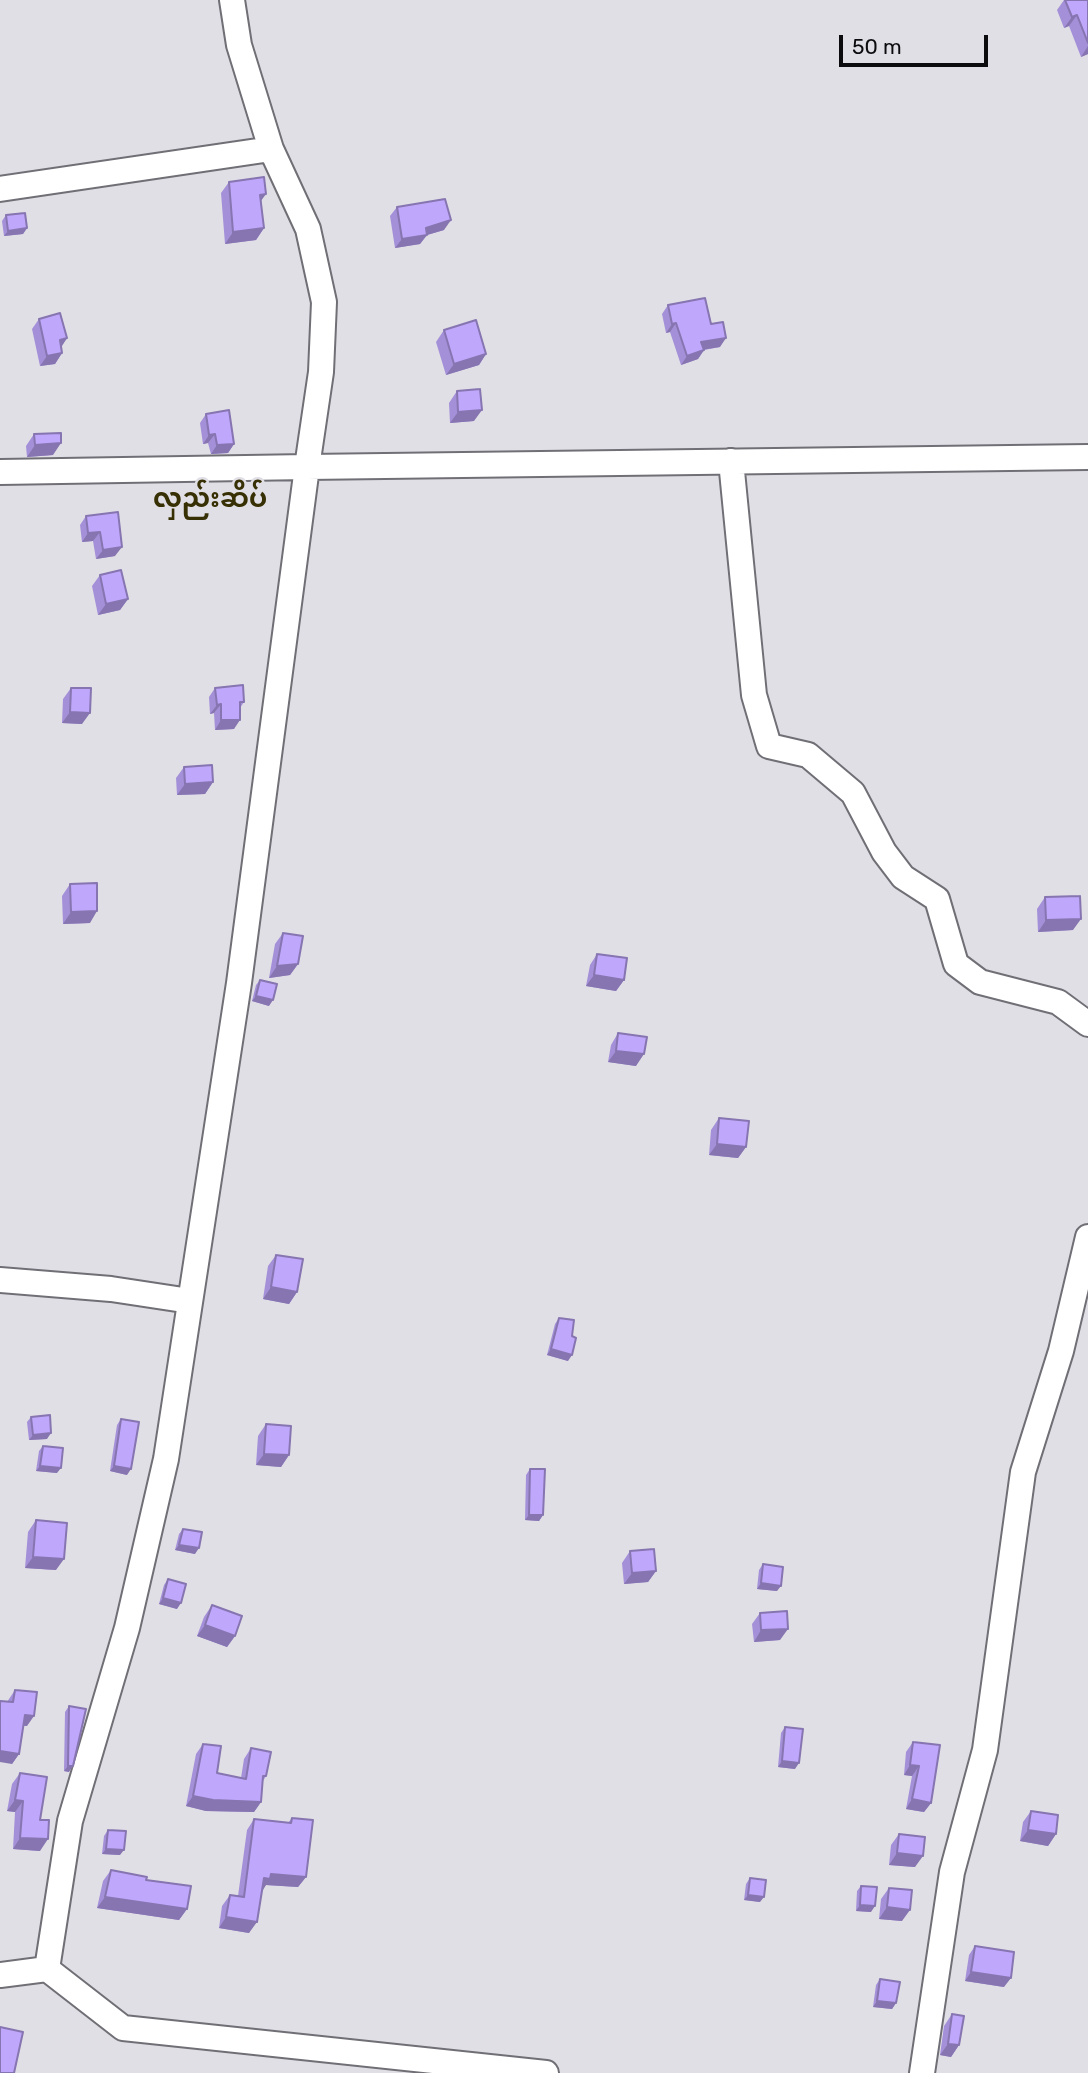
<!DOCTYPE html>
<meta charset="utf-8">
<style>
body{margin:0}
#map{position:relative;width:1088px;height:2073px;overflow:hidden;background:#e1dfe6;font-family:Rubik,sans-serif}
canvas{display:block}
.scale{position:absolute;left:839px;top:35px;width:149px;height:32px;box-sizing:border-box;border:4px solid #0c0c0e;border-top:0;padding-left:9px;font-size:21px;line-height:24px;white-space:nowrap;color:#0c0c0e;-webkit-text-stroke:5px #e1dfe6;paint-order:stroke}
</style>
<div id="map">
<canvas width="1088" height="2073"></canvas>
<div class="scale">50 m</div>
</div>
<script>
const ctx = document.querySelector('canvas').getContext('2d');
ctx.lineJoin = 'round';
function poly(rows) {
  const path = new Path2D();
  for (const r of rows) {
    path.moveTo(r[0], r[1]);
    for (let i = 2; i < r.length; i += 2) path.lineTo(r[i], r[i + 1]);
  }
  return path;
}
function trace(path, color, width, dash) {
  ctx.strokeStyle = color;
  ctx.lineWidth = width;
  ctx.lineCap = dash ? 'butt' : 'round';
  ctx.setLineDash(dash || []);
  ctx.stroke(path);
}
function paint(path, color) {
  ctx.fillStyle = color;
  ctx.fill(path, 'evenodd');
}
function drawText(font, color, halo, rows, align = 'center') {
  ctx.font = font + ' Rubik,"Noto Sans Myanmar",sans-serif';
  ctx.lineWidth = 5;
  ctx.setLineDash([]);
  ctx.textBaseline = 'middle';
  ctx.strokeStyle = halo;
  ctx.fillStyle = color;
  for (const [text, x, y, turn = 0] of rows) {
    ctx.save();
    ctx.translate(x, y);
    ctx.rotate((+turn || 0) * Math.PI / 180);
    ctx.textAlign = isNaN(turn) ? turn : align;
    if (halo) ctx.strokeText(text, 0, 0);
    ctx.fillText(text, 0, 0);
    ctx.restore();
  }
}
const minor = poly([
 [0,189,271,149],
 [731,461,754,695,769,746,808,755,853,793,884,852,903,877,937,899,956,964,980,982,1058,1002,1088,1024],
 [0,472,307,467,321,372,324,302,308,229,271,149,239,45,232,0],
 [0,1280,111,1289,190,1301],
 [0,1975,47,1969],
 [546,2073,123,2028,47,1969,70,1821,127,1628,166,1459,239,983,307,467,1088,457],
 [922,2073,952,1872,985,1750,1023,1472,1061,1351,1088,1237]
]);
trace(minor, '#716f76', 28);
trace(minor, '#fff', 24);
paint(poly([
 [1064,0,1088,0,1088,54,1081,57,1069,26,1064,28,1057,10],
 [229,182,261,201,264,228,256,240,225,244,221,193],
 [397,207,444,230,427,235,420,244,395,248,390,216],
 [6,215,27,228,23,234,4,236,2,221],
 [668,305,711,324,720,347,704,350,698,359,681,365,670,332,666,333,662,314],
 [39,319,67,338,61,347,62,353,55,364,40,366,32,329],
 [444,330,486,354,479,365,446,375,436,342],
 [457,391,474,421,450,423,449,403],
 [206,414,234,444,228,453,211,454,208,443,203,444,200,423],
 [34,434,53,455,27,457,26,446],
 [118,512,115,556,96,559,93,541,82,542,80,525,86,516],
 [100,575,128,599,120,610,98,615,92,586],
 [71,688,82,724,62,723,63,699],
 [215,688,244,702,240,708,234,729,215,730,214,713,210,714,209,697],
 [184,767,213,782,205,794,177,795,176,778],
 [70,884,90,923,63,924,62,896],
 [1045,897,1073,930,1038,932,1037,909],
 [283,933,298,964,290,975,269,978,275,944],
 [597,954,624,980,616,991,586,986,590,965],
 [260,980,269,1006,252,1001,256,985],
 [618,1033,636,1066,608,1062,611,1045],
 [719,1118,746,1147,738,1158,709,1155,711,1130],
 [276,1255,297,1292,289,1304,263,1299,268,1266],
 [559,1318,568,1361,547,1355,555,1324],
 [31,1417,47,1439,29,1440,27,1422],
 [121,1419,127,1475,110,1471,117,1425],
 [266,1424,289,1455,281,1467,256,1465,258,1436],
 [43,1446,57,1473,36,1471,39,1451],
 [530,1469,543,1515,539,1521,525,1520,526,1475],
 [36,1520,56,1570,25,1568,28,1532],
 [183,1529,195,1554,175,1550,179,1534],
 [630,1551,656,1571,648,1582,624,1584,622,1563],
 [763,1564,777,1591,757,1589,759,1570],
 [168,1579,177,1609,159,1604,164,1585],
 [212,1605,235,1636,227,1647,197,1636,204,1617],
 [760,1613,780,1640,754,1642,752,1624],
 [15,1690,27,1726,23,1726,19,1754,12,1764,7,1702],
 [69,1706,69,1772,64,1771,65,1712],
 [785,1727,795,1769,778,1767,781,1733],
 [913,1742,931,1803,924,1812,906,1809,912,1776,904,1775,906,1752],
 [203,1744,217,1773,241,1778,244,1759,251,1748,266,1776,263,1781,261,1802,254,1812,206,1811,186,1806,196,1754],
 [20,1773,40,1820,40,1851,13,1849,15,1812,7,1811,12,1784],
 [1031,1811,1056,1834,1048,1846,1020,1841,1023,1822],
 [292,1818,306,1877,298,1887,266,1885,262,1889,249,1933,219,1928,222,1906,230,1895,238,1896,247,1830,254,1819,288,1823],
 [108,1830,120,1855,102,1854,104,1836],
 [899,1834,915,1867,889,1865,891,1845],
 [111,1870,146,1880,187,1909,179,1920,97,1908,103,1881],
 [750,1878,760,1902,744,1900,746,1884],
 [861,1886,871,1912,856,1911,857,1891],
 [889,1888,902,1921,879,1919,881,1899],
 [975,1946,1004,1987,965,1981,969,1955],
 [880,1979,896,2003,892,2009,873,2007,876,1985],
 [952,2014,959,2045,951,2057,940,2055,944,2026]
]), '#a490d8');
paint(poly([
 [1077,15,1069,26,1064,28,1072,17],
 [1088,46,1088,54,1081,57],
 [266,194,258,205,260,195],
 [451,220,444,230,427,235,420,244,395,248,402,239,426,228],
 [27,228,23,234,4,236,8,231],
 [264,228,256,240,225,244,233,232],
 [676,323,670,332,666,333,672,324],
 [67,338,60,349,60,340],
 [726,338,720,347,695,351,701,342],
 [704,350,698,359,681,365,687,356],
 [62,353,55,364,40,366,47,356],
 [486,354,479,365,446,375,454,364],
 [482,410,474,421,450,423,458,412],
 [215,434,208,443,203,444,209,435],
 [61,443,53,455,27,457,35,445],
 [234,444,228,453,211,454,217,445],
 [100,532,93,541,82,542,88,533],
 [122,547,115,556,96,559,103,550],
 [128,599,120,610,98,615,106,604],
 [221,704,214,713,210,714,217,705],
 [70,712,90,713,82,724,62,723],
 [221,720,240,720,234,729,215,730],
 [213,782,205,794,177,795,185,784],
 [97,911,90,923,63,924,71,912],
 [1081,919,1073,930,1038,932,1046,920],
 [298,964,290,975,269,978,277,966],
 [594,975,624,980,616,991,586,986],
 [256,996,273,1000,269,1006,252,1001],
 [616,1051,644,1054,636,1066,608,1062],
 [717,1144,746,1147,738,1158,709,1155],
 [271,1287,297,1292,289,1304,263,1299],
 [551,1349,572,1355,568,1361,547,1355],
 [51,1433,47,1439,29,1440,33,1435],
 [264,1454,289,1455,281,1467,256,1465],
 [40,1466,61,1468,57,1473,36,1471],
 [114,1466,131,1469,127,1475,110,1471],
 [529,1515,543,1515,539,1521,525,1520],
 [179,1545,199,1548,195,1554,175,1550],
 [33,1557,64,1559,56,1570,25,1568],
 [656,1571,648,1582,624,1584,632,1573],
 [761,1583,781,1586,777,1591,757,1589],
 [163,1598,181,1603,177,1609,159,1604],
 [205,1625,235,1636,227,1647,197,1636],
 [788,1629,780,1640,754,1642,761,1630],
 [25,1715,34,1716,27,1726,18,1725],
 [0,1751,19,1754,12,1764,0,1762],
 [782,1761,799,1763,795,1769,778,1767],
 [910,1765,919,1766,912,1776,904,1775],
 [68,1766,73,1766,69,1772,64,1771],
 [193,1796,261,1802,254,1812,206,1811,186,1806],
 [912,1799,931,1803,924,1812,906,1809],
 [15,1800,23,1801,15,1812,7,1811],
 [1028,1830,1056,1834,1048,1846,1020,1841],
 [20,1838,48,1839,40,1851,13,1849],
 [106,1849,124,1850,120,1855,102,1854],
 [897,1853,923,1856,915,1867,889,1865],
 [271,1874,306,1877,298,1887,266,1885,263,1890,256,1889,264,1878],
 [748,1895,764,1897,760,1902,744,1900],
 [105,1897,187,1909,179,1920,97,1908],
 [860,1905,875,1906,871,1912,856,1911],
 [887,1907,910,1910,902,1921,879,1919],
 [226,1917,257,1922,249,1933,219,1928],
 [971,1972,1011,1978,1004,1987,965,1981],
 [877,2001,896,2003,892,2009,873,2007],
 [948,2044,959,2045,951,2057,940,2055]
]), '#8675b0');
const building = poly([
 [1065,0,1088,0,1088,43,1077,15,1072,17,1065,0],
 [264,177,266,194,260,195,264,228,233,232,229,182,264,177],
 [445,199,451,220,426,228,427,235,402,239,397,207,445,199],
 [25,213,27,228,8,231,6,215,25,213],
 [705,298,711,324,723,322,726,338,701,342,704,350,687,356,676,323,672,324,668,305,705,298],
 [60,313,67,338,60,340,62,353,47,356,39,319,60,313],
 [476,320,486,354,454,364,444,330,476,320],
 [480,389,482,410,458,412,457,391,480,389],
 [229,410,234,444,217,445,215,434,209,435,206,414,229,410],
 [61,433,61,443,35,445,34,434,61,433],
 [118,512,122,547,103,550,100,532,88,533,86,516,118,512],
 [121,570,128,599,106,604,100,575,121,570],
 [243,685,244,702,240,702,240,720,221,720,221,704,217,705,215,688,243,685],
 [71,688,91,688,90,713,70,712,71,688],
 [212,765,213,782,185,784,184,767,212,765],
 [97,883,97,911,71,912,70,884,97,883],
 [1080,896,1081,919,1046,920,1045,897,1080,896],
 [283,933,303,936,298,964,277,966,283,933],
 [597,954,627,958,624,980,594,975,597,954],
 [260,980,277,984,273,1000,256,996,260,980],
 [618,1033,647,1037,644,1054,616,1051,618,1033],
 [719,1118,749,1121,746,1147,717,1144,719,1118],
 [276,1255,303,1259,297,1292,271,1287,276,1255],
 [559,1318,574,1320,572,1336,576,1338,572,1355,551,1349,559,1318],
 [50,1415,51,1433,33,1435,31,1417,50,1415],
 [121,1419,139,1422,131,1469,114,1466,121,1419],
 [266,1424,291,1426,289,1455,264,1454,266,1424],
 [43,1446,63,1448,61,1468,40,1466,43,1446],
 [530,1469,545,1469,543,1515,529,1515,530,1469],
 [36,1520,67,1523,64,1559,33,1557,36,1520],
 [183,1529,202,1532,199,1548,179,1545,183,1529],
 [654,1549,656,1571,632,1573,630,1551,654,1549],
 [763,1564,783,1567,781,1586,761,1583,763,1564],
 [168,1579,186,1584,181,1603,163,1598,168,1579],
 [212,1605,242,1616,235,1636,205,1625,212,1605],
 [787,1611,788,1629,761,1630,760,1613,787,1611],
 [15,1690,37,1692,34,1716,25,1715,19,1754,0,1751,0,1701,13,1702,15,1690],
 [69,1706,86,1709,73,1766,68,1766,69,1706],
 [785,1727,803,1729,799,1763,782,1761,785,1727],
 [913,1742,940,1745,931,1803,912,1799,919,1766,910,1765,913,1742],
 [203,1744,221,1746,217,1773,246,1779,251,1748,271,1752,266,1776,263,1776,261,1802,213,1800,193,1796,203,1744],
 [20,1773,47,1777,40,1820,49,1820,48,1839,20,1838,23,1801,15,1800,20,1773],
 [1031,1811,1058,1815,1056,1834,1028,1830,1031,1811],
 [292,1818,313,1820,306,1877,271,1874,270,1879,264,1878,257,1922,226,1917,230,1895,244,1897,254,1819,291,1823,292,1818],
 [108,1830,126,1831,124,1850,106,1849,108,1830],
 [899,1834,925,1837,923,1856,897,1853,899,1834],
 [111,1870,147,1877,146,1880,191,1886,187,1909,105,1897,111,1870],
 [750,1878,766,1880,764,1897,748,1895,750,1878],
 [861,1886,877,1887,875,1906,860,1905,861,1886],
 [889,1888,912,1890,910,1910,887,1907,889,1888],
 [975,1946,1014,1952,1011,1978,971,1972,975,1946],
 [880,1979,900,1982,896,2003,877,2001,880,1979],
 [952,2014,964,2016,959,2045,948,2044,952,2014],
 [0,2027,23,2032,14,2073,0,2073,0,2027]
]);
paint(building, '#bfa7fb');
trace(building, '#8675b0', 2);
drawText('bold 26px', '#373005', '#e1dfe6', [
 ["လှည်းဆိပ်",210,499]
]);
</script>
